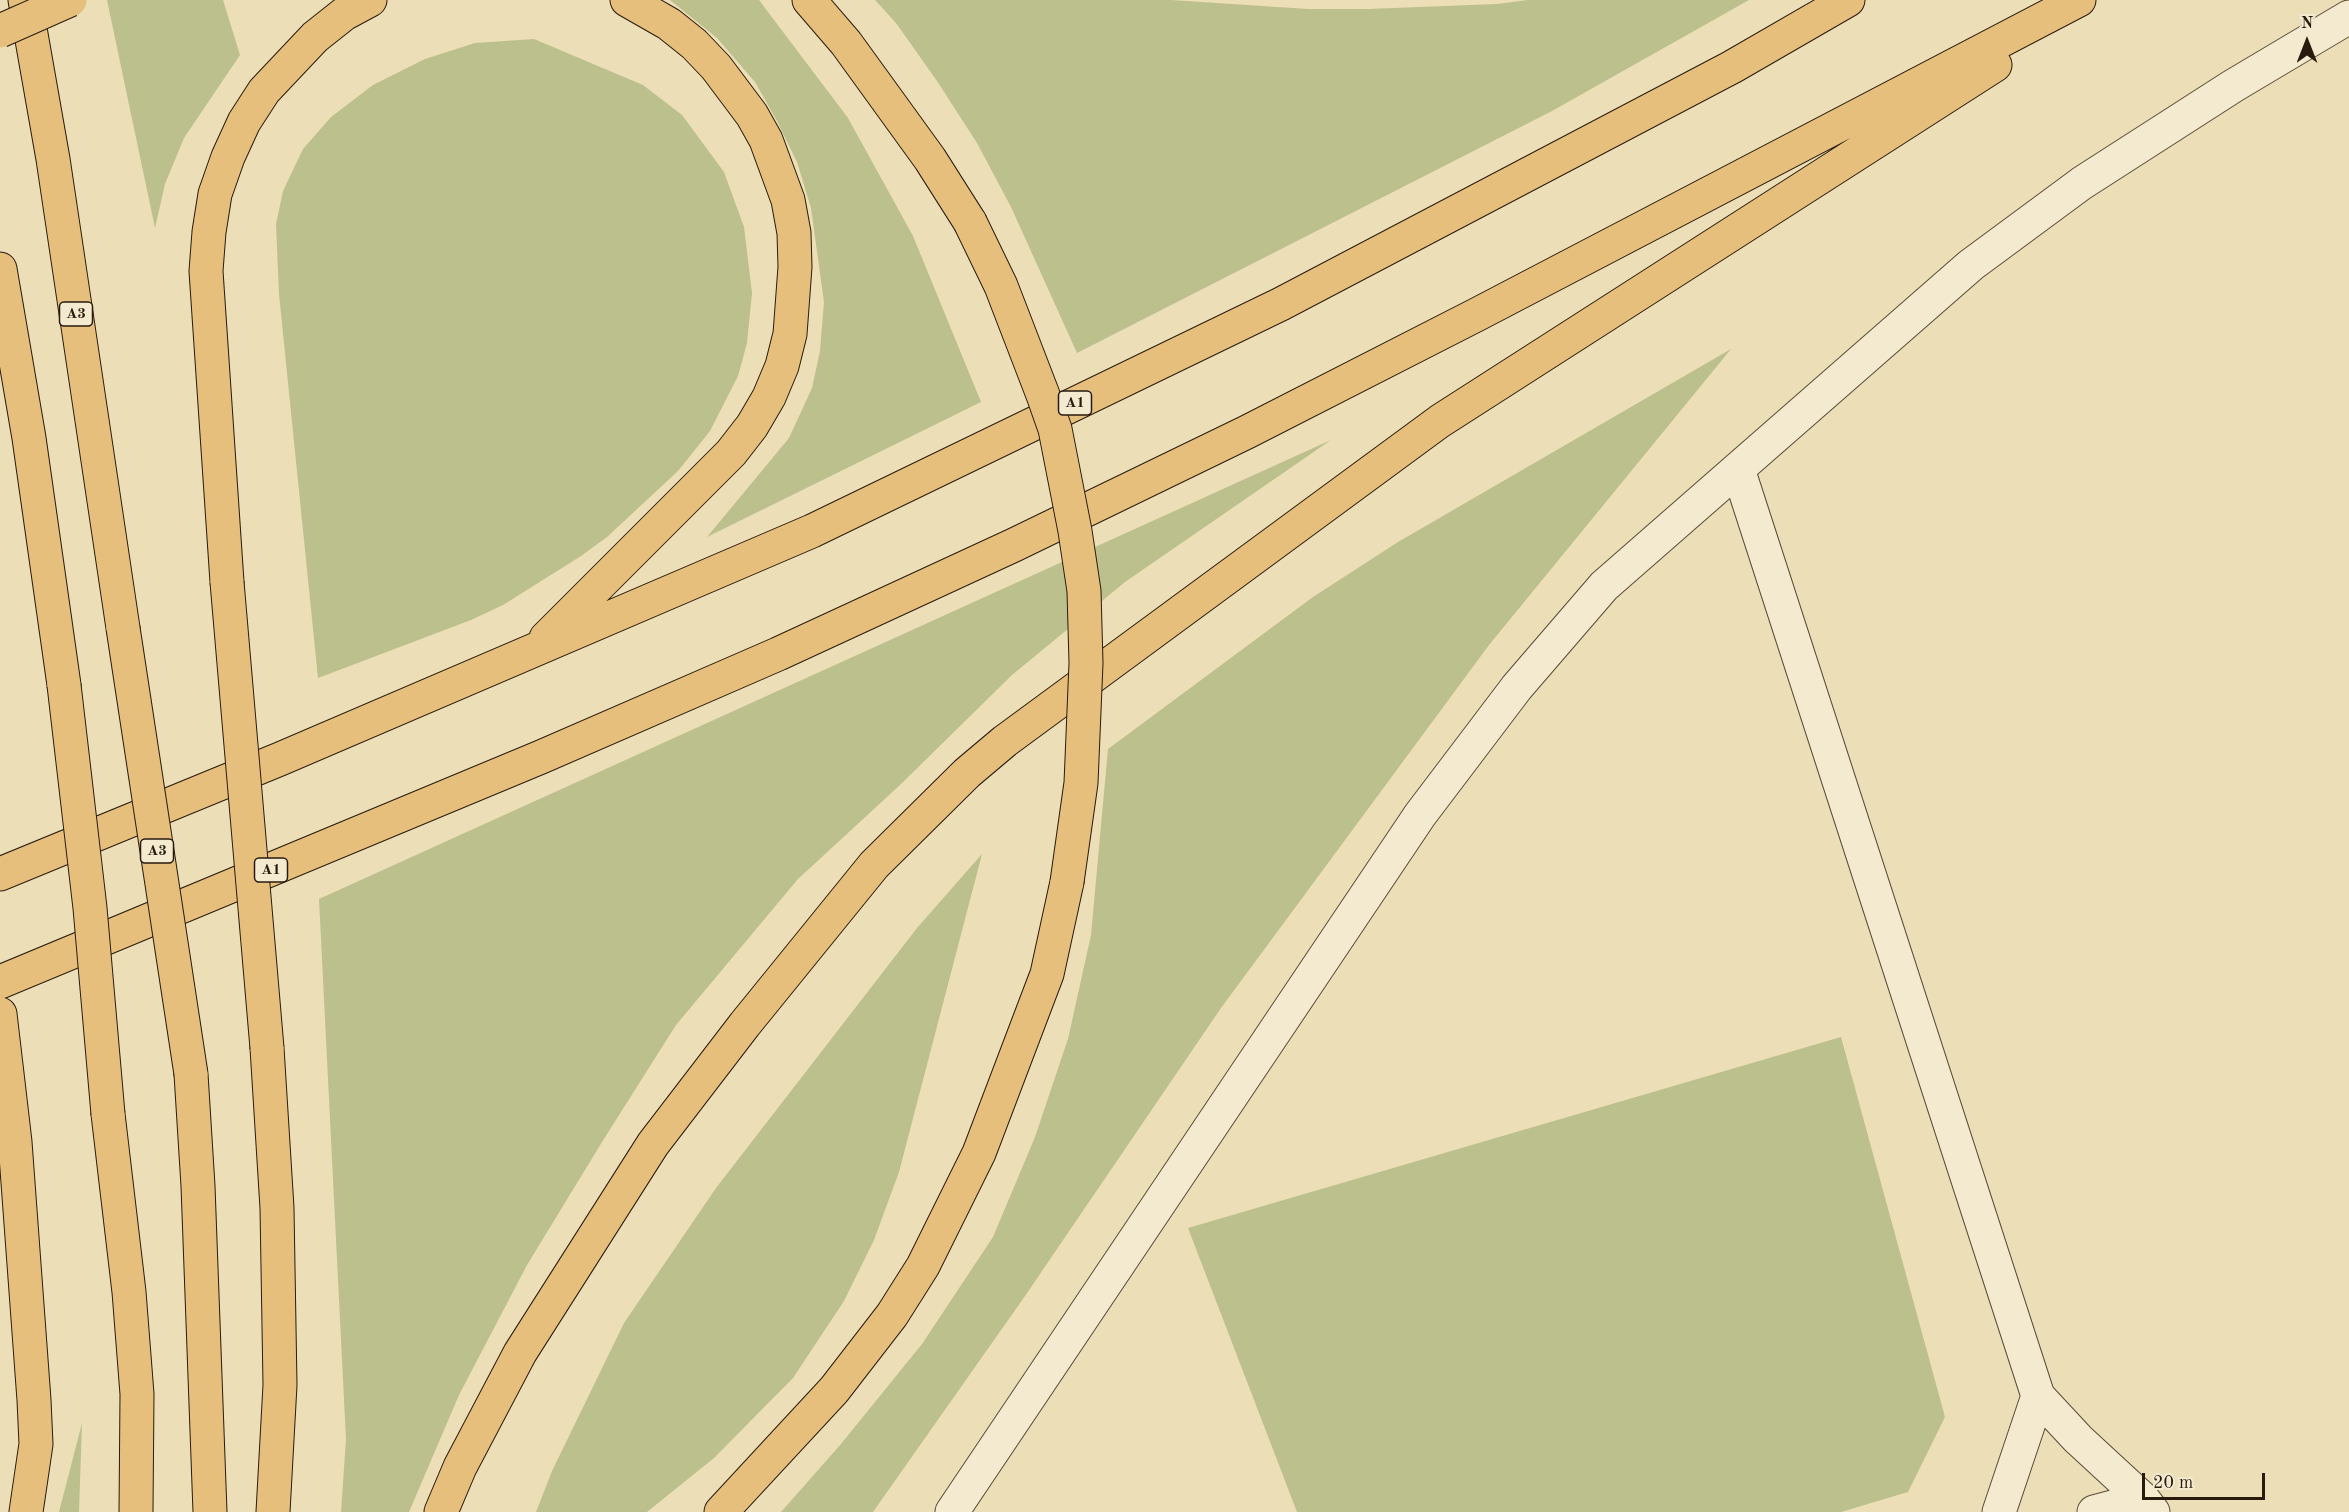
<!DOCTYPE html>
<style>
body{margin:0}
#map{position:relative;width:2349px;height:1512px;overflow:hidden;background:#ecdeb7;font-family:"Old Standard TT",serif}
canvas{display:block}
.north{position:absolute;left:2277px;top:12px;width:60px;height:60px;-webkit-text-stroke:4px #f3ead0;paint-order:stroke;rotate:0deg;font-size:16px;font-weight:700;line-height:24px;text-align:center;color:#281b0e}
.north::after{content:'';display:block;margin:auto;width:21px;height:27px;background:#281b0e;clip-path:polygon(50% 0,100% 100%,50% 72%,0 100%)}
.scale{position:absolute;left:2142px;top:1473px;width:123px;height:27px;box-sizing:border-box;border:3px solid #281b0e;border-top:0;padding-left:8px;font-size:18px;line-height:21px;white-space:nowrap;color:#281b0e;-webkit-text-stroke:4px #f3ead0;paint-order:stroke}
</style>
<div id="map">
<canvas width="2349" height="1512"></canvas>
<div class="north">N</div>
<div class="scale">20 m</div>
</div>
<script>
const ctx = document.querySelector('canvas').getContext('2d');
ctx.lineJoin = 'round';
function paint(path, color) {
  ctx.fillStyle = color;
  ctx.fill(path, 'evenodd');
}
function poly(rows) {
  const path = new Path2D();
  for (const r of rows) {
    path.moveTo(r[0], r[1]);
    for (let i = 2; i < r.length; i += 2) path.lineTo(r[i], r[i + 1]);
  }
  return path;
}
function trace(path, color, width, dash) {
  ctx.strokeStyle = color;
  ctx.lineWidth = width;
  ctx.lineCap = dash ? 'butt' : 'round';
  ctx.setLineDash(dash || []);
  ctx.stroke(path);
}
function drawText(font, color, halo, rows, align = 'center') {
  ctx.font = font + ' "Old Standard TT",serif';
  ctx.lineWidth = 5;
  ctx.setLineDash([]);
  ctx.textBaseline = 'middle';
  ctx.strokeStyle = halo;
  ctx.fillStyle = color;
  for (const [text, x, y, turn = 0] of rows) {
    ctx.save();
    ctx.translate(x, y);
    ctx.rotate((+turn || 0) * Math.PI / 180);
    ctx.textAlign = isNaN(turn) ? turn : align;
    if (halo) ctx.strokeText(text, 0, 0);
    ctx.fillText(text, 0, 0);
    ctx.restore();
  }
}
paint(poly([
 [107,0,223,0,240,55,184,138,165,184,155,228],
 [670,0,759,0,848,118,913,236,981,402,707,537,789,438,812,388,820,351,824,302,811,208,797,162,777,121,755,82,717,38],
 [875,0,1171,0,1308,9,1368,9,1497,4,1528,0,1749,0,1552,111,1077,353,1011,207,977,143,937,81,896,23],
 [534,39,643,85,682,115,724,172,744,227,752,293,747,343,738,376,710,431,678,471,607,537,581,556,503,605,471,620,318,678,279,294,276,224,283,191,303,149,331,117,373,85,425,59,475,43],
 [1731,349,1489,645,1221,1008,1025,1296,873,1512,781,1512,841,1444,922,1344,993,1237,1035,1137,1068,1039,1091,935,1108,749,1313,597,1398,542],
 [1331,440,1125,582,1012,675,900,785,798,879,676,1025,602,1142,527,1265,459,1395,409,1512,341,1512,346,1439,319,899],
 [982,854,899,1172,874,1240,844,1301,793,1378,714,1458,647,1512,536,1512,552,1471,624,1323,716,1188,917,928],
 [1841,1037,1945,1417,1908,1492,1841,1512,1297,1512,1188,1228],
 [82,1423,79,1512,59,1512]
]), '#bcc08c');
const minor = poly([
 [1738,469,2038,1396,2078,1439,2143,1499],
 [952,1512,1420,815,1517,687,1604,586,1971,265,2082,183,2233,86,2349,17],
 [1999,1512,2038,1396],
 [2094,1512,2143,1499,2153,1512]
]);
const motorway = poly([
 [25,0,53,159,123,628],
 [809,0,846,43,930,159,970,222],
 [0,269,29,438,64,685],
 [227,582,206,271,209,232,215,194,228,157,244,122,264,91,315,37,344,14,370,0],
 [546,638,731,453,752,426,769,397,782,366,790,334,795,267,794,233,788,200,766,140,752,115,716,67,694,44,669,24,627,0],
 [0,874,280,759,812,531,1281,304,1732,67,1848,0],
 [0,982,541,757,778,654,1014,545,1247,432,1478,314,2079,0],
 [0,1014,15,1142,34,1400,36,1444,26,1512],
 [267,1048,277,1208,280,1385,273,1512],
 [191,1074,198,1186,210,1512],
 [108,1114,129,1292,137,1394,136,1512],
 [441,1512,460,1467,520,1353,653,1144,745,1024,874,865,967,773,1005,741,1440,421,1995,65],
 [721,1512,834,1390,892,1315,923,1266,979,1153,1047,974,1067,882]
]);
trace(minor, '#594c38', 35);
trace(motorway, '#281b0e', 35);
trace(minor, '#f3ead0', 33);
trace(motorway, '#e6bf7c', 33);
const motorwayBridge = poly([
 [0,31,70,0],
 [970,222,1001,286,1043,395,1055,429,1075,531,1084,591,1086,663,1081,783,1067,882],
 [227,582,267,1048],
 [123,628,191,1074],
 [64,685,90,908,108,1114]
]);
trace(motorwayBridge, '#281b0e', 35, []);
trace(motorwayBridge, '#e6bf7c', 33);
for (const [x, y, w] of [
 [76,314,33],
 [1075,403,33],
 [157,851,33],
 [271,870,33]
]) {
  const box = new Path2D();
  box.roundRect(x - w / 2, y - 12, w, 24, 4.5);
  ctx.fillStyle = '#f3ead0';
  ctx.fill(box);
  trace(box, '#281b0e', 1.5);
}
drawText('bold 15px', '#281b0e', null, [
 ["A3",76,314],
 ["A1",1075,403],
 ["A3",157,851],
 ["A1",271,870]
]);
</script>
